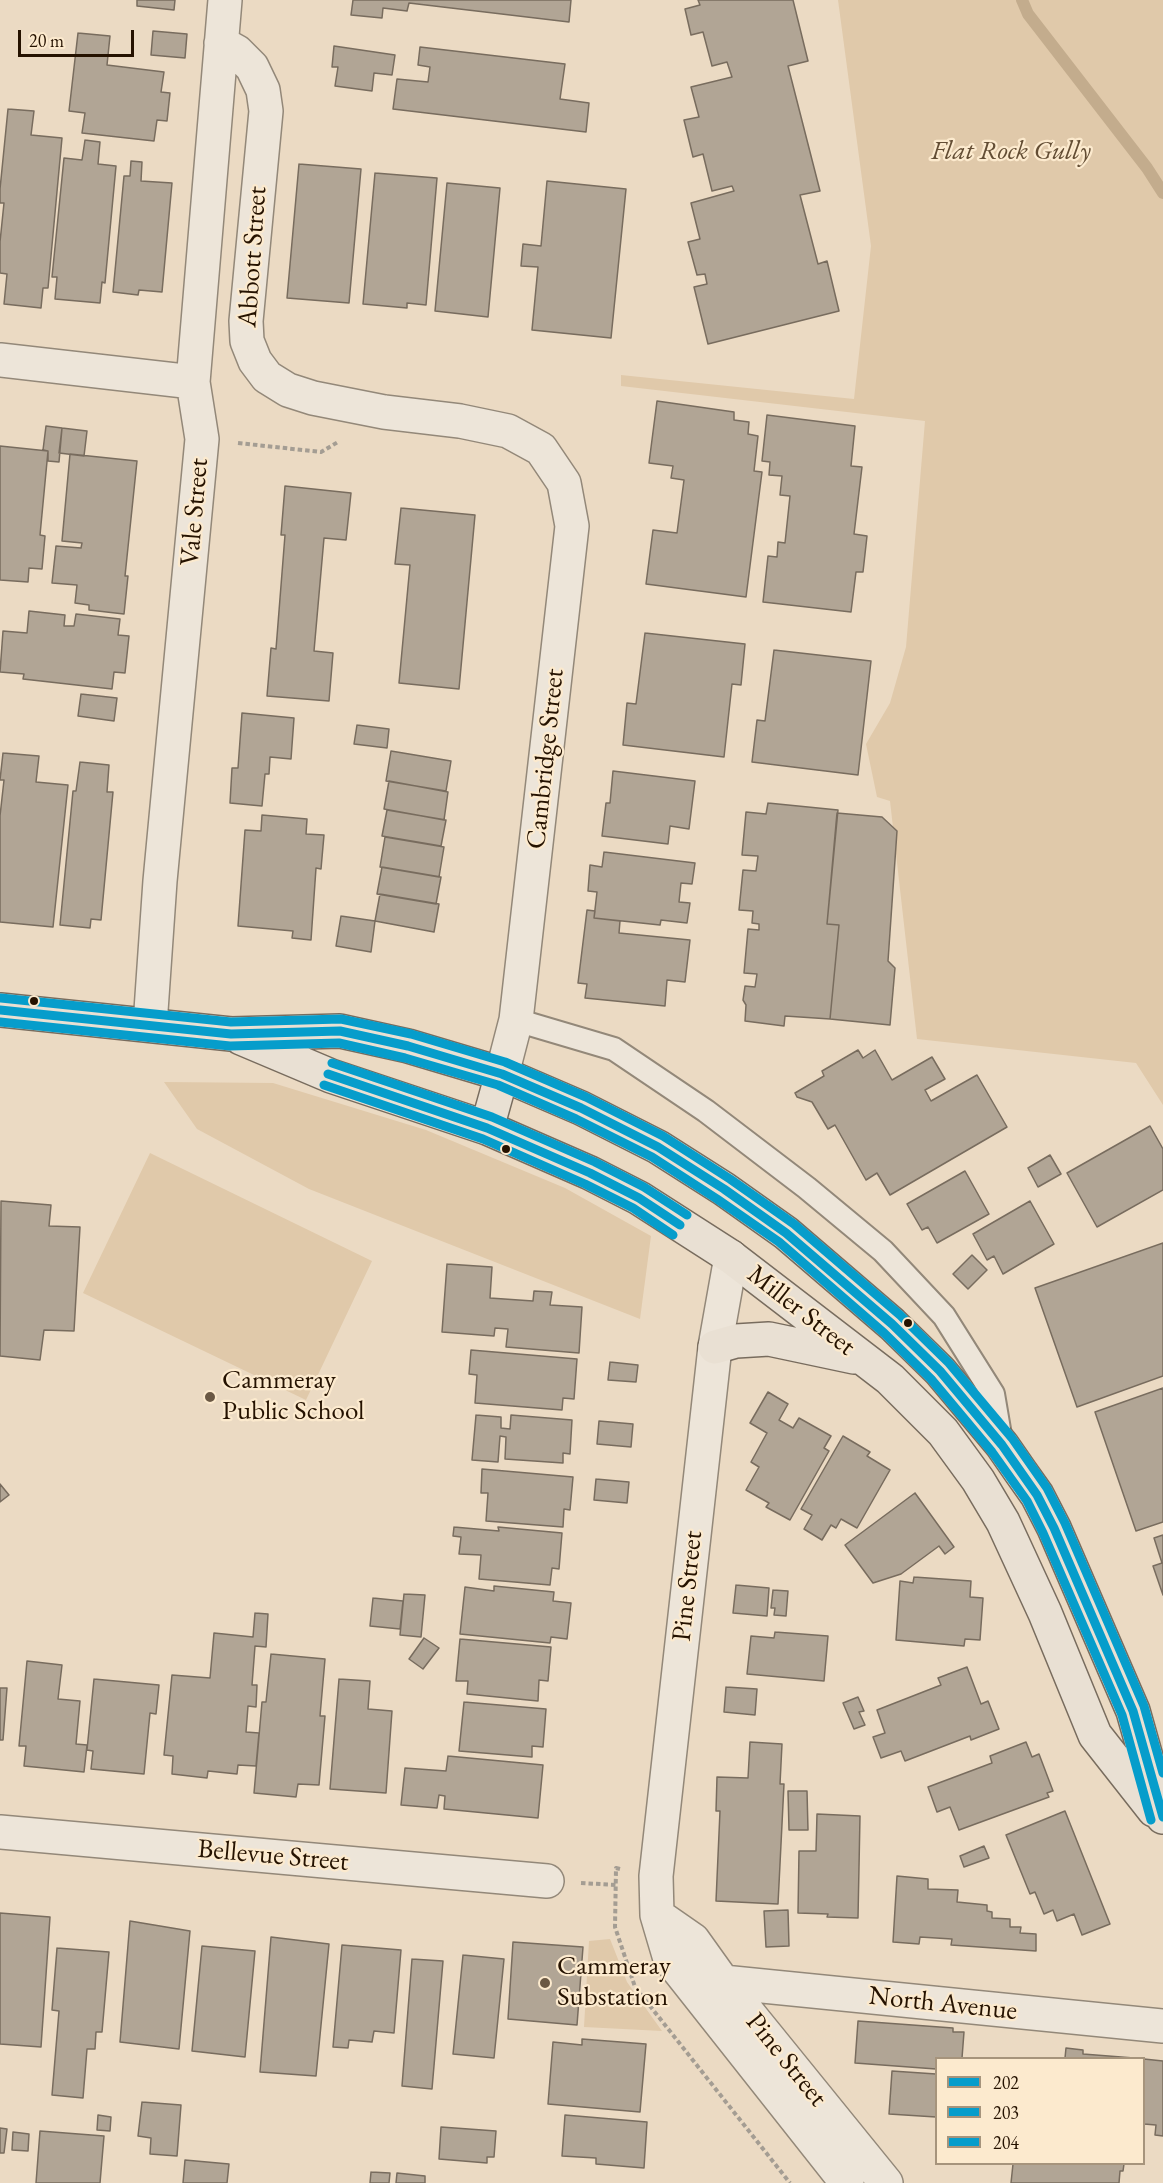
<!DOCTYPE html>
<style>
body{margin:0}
#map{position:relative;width:1163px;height:2183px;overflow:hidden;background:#ebdac3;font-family:"EB Garamond",serif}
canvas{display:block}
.legend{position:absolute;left:935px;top:2057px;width:210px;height:108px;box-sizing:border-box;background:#fceace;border:2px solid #a6947c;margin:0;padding:8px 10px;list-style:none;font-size:18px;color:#251200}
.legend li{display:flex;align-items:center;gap:12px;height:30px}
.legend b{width:30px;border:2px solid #a6947c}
.scale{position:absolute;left:18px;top:30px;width:116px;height:27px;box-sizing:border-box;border:3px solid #251200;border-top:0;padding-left:8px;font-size:18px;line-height:21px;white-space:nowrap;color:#251200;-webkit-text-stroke:4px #fceace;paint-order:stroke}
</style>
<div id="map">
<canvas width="1163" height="2183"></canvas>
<ul class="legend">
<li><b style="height:8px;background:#069dcb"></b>202</li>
<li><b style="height:8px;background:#069dcb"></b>203</li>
<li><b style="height:8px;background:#069dcb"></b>204</li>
</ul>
<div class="scale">20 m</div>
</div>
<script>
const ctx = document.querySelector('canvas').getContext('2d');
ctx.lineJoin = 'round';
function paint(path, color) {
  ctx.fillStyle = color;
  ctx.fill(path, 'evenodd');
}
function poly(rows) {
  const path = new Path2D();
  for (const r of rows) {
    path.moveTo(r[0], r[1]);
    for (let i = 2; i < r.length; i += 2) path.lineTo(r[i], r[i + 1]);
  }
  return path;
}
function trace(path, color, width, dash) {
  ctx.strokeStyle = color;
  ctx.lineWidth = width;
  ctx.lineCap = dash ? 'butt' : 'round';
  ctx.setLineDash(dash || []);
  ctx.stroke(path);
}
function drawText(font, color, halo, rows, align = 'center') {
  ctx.font = font + ' "EB Garamond",serif';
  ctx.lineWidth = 4.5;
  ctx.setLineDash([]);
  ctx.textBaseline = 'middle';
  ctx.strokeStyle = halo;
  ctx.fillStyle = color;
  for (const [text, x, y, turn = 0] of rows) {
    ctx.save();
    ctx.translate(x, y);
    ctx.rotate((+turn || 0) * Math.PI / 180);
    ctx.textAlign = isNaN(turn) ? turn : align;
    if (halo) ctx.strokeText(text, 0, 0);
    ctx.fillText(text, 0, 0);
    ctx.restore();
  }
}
paint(poly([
 [838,0,1163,0,1163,1105,1136,1063,917,1039,890,801,877,797,866,744,890,703,906,647,925,421,621,386,621,375,854,399,871,246],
 [164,1082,273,1083,426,1130,565,1188,651,1236,640,1319,309,1189,197,1129],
 [150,1153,372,1261,306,1400,83,1293],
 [610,1939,627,1982,662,2031,584,2027,589,1941]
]), '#e0c9aa');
trace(poly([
 [1022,0,1028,14,1147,168,1163,193]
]), '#c3ac8d', 12);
const building = poly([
 [137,0,175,0,174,10,137,6,137,0],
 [353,0,571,0,569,22,409,3,407,11,383,8,382,18,351,15,353,0],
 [698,0,793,0,808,61,788,66,820,191,800,195,818,264,827,261,839,311,708,344,694,287,707,284,705,274,697,275,688,242,700,239,691,203,734,191,732,186,712,191,703,154,693,157,684,120,699,117,691,87,732,77,727,62,712,66,703,32,691,35,685,9,700,5,698,0],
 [153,31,187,34,185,58,151,55,153,31],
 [78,33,110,36,107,65,164,72,161,92,170,93,167,121,157,120,154,141,82,133,85,113,69,111,78,33],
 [334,46,395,55,392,75,374,73,372,91,335,86,338,67,332,67,334,46],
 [420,47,565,64,560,99,589,103,586,132,393,109,397,79,428,82,430,67,418,65,420,47],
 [8,109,34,111,31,135,62,138,48,288,43,288,41,308,4,304,7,274,0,273,0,242,4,203,0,203,0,189,8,109],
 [85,140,100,142,98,164,116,166,105,283,102,282,100,303,55,299,57,277,52,277,64,158,82,160,85,140],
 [131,161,142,162,141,181,172,183,162,292,139,290,138,295,113,292,124,176,130,176,131,161],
 [299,164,361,169,349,303,287,298,299,164],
 [375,173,437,178,426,305,407,303,407,308,363,304,375,173],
 [547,181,626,189,611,338,532,330,538,267,521,266,523,244,541,246,547,181],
 [447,183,500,188,488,317,435,311,447,183],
 [657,401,734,412,734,420,749,422,748,434,758,436,754,471,762,472,746,597,646,584,653,530,677,533,684,480,671,478,673,466,649,463,657,401],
 [767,415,855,426,851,466,862,467,854,534,867,536,863,572,856,572,851,612,763,602,768,556,777,557,778,542,785,543,790,496,780,495,782,476,769,475,770,462,762,461,767,415],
 [46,426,62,428,59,462,48,461,48,451,43,450,46,426],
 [62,428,87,431,84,456,59,453,62,428],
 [0,446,48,451,40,535,45,536,42,569,29,568,28,582,0,580,0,446],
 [70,454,137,461,125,576,128,576,124,614,89,610,89,605,75,603,77,585,52,583,56,546,81,548,82,543,62,541,70,454],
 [285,486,351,493,346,540,324,538,314,651,333,653,329,701,267,696,271,648,276,649,285,535,281,535,285,486],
 [401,508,475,515,459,689,399,683,410,565,395,564,401,508],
 [29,611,65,615,64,626,74,626,76,614,120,619,118,635,129,636,125,673,114,672,112,689,23,679,24,674,0,672,3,631,27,633,29,611],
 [645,633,745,644,741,685,732,684,724,757,623,745,627,703,636,704,645,633],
 [774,650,871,661,858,775,752,762,757,720,765,721,774,650],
 [81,694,117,698,114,721,78,716,81,694],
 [242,713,294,718,291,759,270,757,269,774,265,774,262,806,230,803,232,768,238,768,242,713],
 [357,725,389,729,387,748,354,744,357,725],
 [391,751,451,761,446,791,386,781,391,751],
 [3,753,39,756,36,782,68,785,53,927,0,922,0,816,4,780,0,780,3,753],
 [80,762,109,765,107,792,113,792,101,920,91,919,90,928,60,925,73,791,76,791,80,762],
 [613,771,695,781,689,829,670,826,668,844,602,836,606,803,610,803,613,771],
 [389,781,448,792,444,820,384,809,389,781],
 [768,803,838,810,827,924,839,925,830,1019,785,1016,784,1026,745,1021,746,1005,743,1000,745,986,755,987,757,974,744,973,748,929,759,930,759,924,752,923,753,911,739,910,743,870,756,871,758,856,742,855,746,812,766,814,768,803],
 [387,810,446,820,441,846,382,836,387,810],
 [837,813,882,817,897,831,888,961,895,968,890,1025,830,1019,839,925,827,924,837,813],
 [262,815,307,819,306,834,324,835,321,869,316,868,311,940,292,938,293,931,238,926,245,830,261,831,262,815],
 [385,837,444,847,439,877,380,867,385,837],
 [604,852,695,863,692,884,681,883,679,902,690,903,687,923,661,920,660,925,594,918,597,892,588,891,590,865,602,867,604,852],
 [382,867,441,877,436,904,377,894,382,867],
 [380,894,439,904,434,932,375,921,380,894],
 [587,910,595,911,594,918,620,921,619,933,690,940,685,982,667,980,665,1006,585,998,587,984,578,983,587,910],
 [341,916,375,921,371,952,336,946,341,916],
 [858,1050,863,1058,875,1050,892,1080,932,1057,945,1079,925,1090,931,1101,977,1075,1007,1127,890,1195,877,1173,866,1180,835,1125,828,1129,812,1102,797,1097,795,1093,824,1076,822,1071,858,1050],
 [1150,1126,1163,1149,1163,1190,1097,1227,1067,1173,1150,1126],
 [1050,1155,1061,1174,1038,1187,1028,1168,1050,1155],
 [965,1171,989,1214,937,1243,928,1227,922,1230,907,1204,965,1171],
 [1,1201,51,1205,49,1226,80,1227,74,1331,44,1330,40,1360,0,1356,1,1201],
 [1030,1201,1054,1244,1003,1274,994,1256,987,1260,973,1234,1030,1201],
 [1163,1243,1163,1376,1077,1407,1035,1288,1163,1243],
 [972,1255,987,1270,968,1289,953,1274,972,1255],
 [447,1264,492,1267,490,1298,533,1301,534,1291,552,1292,550,1305,582,1307,579,1353,506,1347,508,1329,495,1328,494,1336,442,1332,447,1264],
 [471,1350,577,1359,574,1399,563,1398,562,1410,475,1403,477,1375,469,1374,471,1350],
 [610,1362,638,1365,636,1382,608,1380,610,1362],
 [1163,1388,1163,1522,1136,1531,1095,1412,1163,1388],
 [768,1392,788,1404,779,1420,793,1428,799,1418,831,1436,824,1448,829,1451,790,1520,766,1507,769,1503,746,1490,759,1467,751,1462,767,1433,750,1423,768,1392],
 [476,1415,501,1417,501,1428,510,1429,511,1415,572,1420,570,1454,563,1453,563,1463,505,1459,506,1437,500,1436,498,1462,472,1460,476,1415],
 [599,1421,633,1424,631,1447,597,1444,599,1421],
 [843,1436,870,1452,867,1456,890,1470,857,1528,841,1519,836,1528,831,1525,822,1540,804,1529,812,1515,801,1509,843,1436],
 [482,1469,573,1477,570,1510,564,1509,563,1527,486,1521,488,1493,481,1493,482,1469],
 [596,1479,629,1482,627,1503,594,1500,596,1479],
 [0,1484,9,1495,0,1502,0,1484],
 [915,1493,954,1547,945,1554,939,1546,901,1574,873,1583,845,1545,915,1493],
 [454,1527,499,1531,498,1527,562,1533,559,1569,552,1568,550,1585,479,1579,481,1555,459,1554,461,1537,453,1536,454,1527],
 [1163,1535,1163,1595,1153,1566,1162,1563,1154,1538,1163,1535],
 [914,1577,971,1581,970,1597,983,1598,980,1640,965,1639,964,1646,896,1640,900,1581,913,1583,914,1577],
 [736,1585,769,1588,767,1616,733,1613,736,1585],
 [494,1586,554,1592,553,1601,571,1603,567,1639,551,1637,550,1643,460,1634,465,1587,494,1591,494,1586],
 [773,1590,788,1591,786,1616,774,1615,775,1608,771,1608,773,1590],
 [404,1594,425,1595,421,1637,400,1635,404,1594],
 [373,1598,403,1601,400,1629,370,1626,373,1598],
 [255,1613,268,1614,266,1647,255,1646,252,1685,257,1685,256,1707,248,1706,246,1732,259,1733,256,1766,238,1765,237,1774,208,1771,207,1778,172,1774,173,1756,164,1755,172,1675,210,1678,214,1633,253,1637,255,1613],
 [775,1632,828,1636,824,1681,747,1674,751,1636,774,1638,775,1632],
 [424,1638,439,1648,423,1669,409,1659,424,1638],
 [460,1639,551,1647,548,1681,539,1680,538,1701,467,1694,468,1681,456,1681,460,1639],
 [271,1654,325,1659,320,1716,325,1716,319,1785,298,1784,296,1797,254,1793,262,1702,266,1702,271,1654],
 [27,1661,62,1665,58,1699,80,1701,76,1744,87,1745,84,1772,24,1766,26,1746,19,1746,27,1661],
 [967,1667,981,1704,988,1701,999,1729,971,1740,970,1736,905,1761,901,1751,881,1758,873,1737,885,1733,877,1710,941,1685,938,1678,967,1667],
 [94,1679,159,1685,156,1714,150,1713,144,1774,91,1769,93,1751,87,1750,94,1679],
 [339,1679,370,1681,368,1709,392,1711,386,1793,330,1789,339,1679],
 [726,1687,757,1689,755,1715,724,1712,726,1687],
 [0,1688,7,1688,3,1740,0,1740,0,1688],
 [858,1697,864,1711,859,1712,865,1725,854,1729,843,1703,858,1697],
 [464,1702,546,1709,543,1747,532,1746,532,1757,459,1751,464,1702],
 [750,1742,782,1744,780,1784,784,1784,778,1904,716,1901,720,1811,716,1811,717,1777,748,1778,750,1742],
 [1026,1742,1032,1757,1039,1754,1053,1791,1047,1793,1049,1797,959,1830,950,1807,937,1812,928,1787,992,1763,990,1756,1026,1742],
 [448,1756,543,1765,538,1818,444,1809,445,1796,439,1795,437,1808,401,1805,405,1768,446,1771,448,1756],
 [788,1791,807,1791,808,1830,789,1830,788,1791],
 [1065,1811,1110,1924,1082,1935,1074,1914,1057,1921,1053,1910,1044,1914,1035,1892,1030,1894,1006,1835,1065,1811],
 [817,1814,860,1816,858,1918,827,1917,828,1914,798,1913,799,1851,816,1851,817,1814],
 [984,1846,989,1858,964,1867,960,1856,984,1846],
 [897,1876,928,1879,928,1889,958,1890,957,1902,987,1905,987,1911,992,1912,992,1918,1010,1919,1010,1927,1021,1927,1020,1933,1036,1934,1036,1951,951,1945,952,1939,920,1937,919,1944,893,1942,897,1876],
 [788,1910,789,1946,766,1947,764,1911,788,1910],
 [0,1913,50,1917,41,2047,0,2044,0,1913],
 [130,1921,190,1931,179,2049,120,2042,130,1921],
 [271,1937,329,1944,316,2076,260,2072,271,1937],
 [513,1942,583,1947,577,2025,508,2019,513,1942],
 [342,1945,401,1950,394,2033,374,2031,372,2042,349,2040,348,2048,333,2047,342,1945],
 [202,1946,255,1951,245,2057,192,2051,202,1946],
 [57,1948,109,1952,102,2032,96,2032,95,2049,87,2049,83,2098,52,2095,59,2011,52,2010,57,1948],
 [463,1955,504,1959,494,2058,453,2054,463,1955],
 [412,1959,443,1961,432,2089,402,2086,412,1959],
 [858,2021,953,2028,953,2032,964,2032,962,2058,936,2058,936,2069,855,2063,858,2021],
 [582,2039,646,2044,640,2112,548,2104,553,2042,582,2045,582,2039],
 [1066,2048,1083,2050,1083,2054,1134,2058,1065,2058,1066,2048],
 [1144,2059,1163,2061,1163,2136,1155,2135,1156,2125,1144,2124,1144,2059],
 [892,2071,936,2074,936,2117,889,2114,892,2071],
 [142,2102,181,2105,177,2156,150,2154,151,2138,138,2136,142,2102],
 [98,2115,111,2117,110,2131,97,2130,98,2115],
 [565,2115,647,2122,644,2168,596,2164,596,2158,562,2156,565,2115],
 [441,2127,496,2131,494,2157,487,2157,487,2163,439,2159,441,2127],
 [0,2128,7,2129,4,2153,0,2153,0,2128],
 [40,2131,104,2136,100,2183,36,2183,40,2131],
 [13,2132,29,2134,28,2151,12,2150,13,2132],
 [185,2160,229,2164,227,2183,183,2183,185,2160],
 [1013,2164,1124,2164,1123,2171,1120,2171,1119,2183,1011,2183,1013,2164],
 [371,2172,390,2173,389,2183,370,2183,371,2172],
 [397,2173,425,2176,425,2183,396,2183,397,2173]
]);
paint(building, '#b1a595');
trace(building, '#786c5e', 1.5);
const lane = poly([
 [516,1020,614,1049,706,1111,807,1188,883,1251,944,1316,993,1394,1001,1441]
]);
const street = poly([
 [221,43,237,52,252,67,263,90,266,111,246,321,247,341,255,361,267,377,288,390,313,398,384,412,460,421,508,431,541,449,564,483,572,526,516,1020,502,1074],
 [0,360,193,382],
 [150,1025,160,881,202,439,193,382,225,0],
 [731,1257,715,1347,656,1876,657,1915,670,1959,847,2183],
 [0,1832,547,1881],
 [657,1915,693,1940,723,1982,886,2183],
 [723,1982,1163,2026]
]);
const primary = poly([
 [0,1010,231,1034,340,1031,408,1046,502,1074,581,1108,658,1147,724,1189,786,1233,892,1324,940,1371,1002,1445,1020,1471,1037,1495,1054,1528,1133,1711,1163,1817],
 [241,1038,331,1076,487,1128,590,1173,639,1198,731,1257,890,1379,943,1432,978,1480,1003,1522,1045,1613,1095,1735,1154,1810],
 [487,1128,502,1074],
 [715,1347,736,1341,769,1339,854,1357]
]);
trace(lane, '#938879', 26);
trace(street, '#938879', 36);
trace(primary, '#786c5e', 36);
trace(poly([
 [238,443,321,452,338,442],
 [620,1869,616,1868,615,1927,635,1987,790,2183],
 [581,1883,616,1885]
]), '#a49d93', 4, [4.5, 3]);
trace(lane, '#ede5d9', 22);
trace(street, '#ede5d9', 33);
trace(primary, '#e9e0d3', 33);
trace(poly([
 [0,1010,231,1034,340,1031,408,1046,502,1074,581,1108,658,1147,724,1189,786,1233,892,1324,940,1371,1002,1445,1037,1495,1054,1528,1133,1711,1163,1817],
 [328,1074,487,1128,590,1173,639,1198,680,1225]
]), '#069dcb', 9);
trace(poly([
 [0,1022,230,1046,339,1043,405,1058,498,1085,576,1119,652,1157,717,1199,779,1242,884,1333,931,1379,992,1452,1027,1501,1043,1533,1122,1715,1151,1820],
 [324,1085,483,1139,585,1184,633,1208,673,1235]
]), '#069dcb', 9);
trace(poly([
 [1,998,231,1022,341,1019,411,1034,505,1062,586,1097,663,1136,730,1179,794,1224,900,1315,949,1363,1012,1438,1047,1488,1065,1523,1144,1706,1163,1773],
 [332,1063,492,1117,595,1162,644,1187,687,1215]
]), '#069dcb', 9);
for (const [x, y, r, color] of [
 [34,1001,5,"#251200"],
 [506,1149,5,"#251200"],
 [908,1323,5,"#251200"],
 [210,1397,6,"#6a5844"],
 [545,1983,6,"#6a5844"]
]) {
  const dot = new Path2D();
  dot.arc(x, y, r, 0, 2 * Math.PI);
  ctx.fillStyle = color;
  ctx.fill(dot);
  trace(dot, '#fceace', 2);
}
drawText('italic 27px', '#634d34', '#fceace', [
 ["Flat Rock Gully",1011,152]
]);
drawText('27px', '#251200', '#fceace', [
 ["Abbott Street",253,257,-86],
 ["Vale Street",195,512,-85],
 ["Cambridge Street",546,759,-84],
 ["Miller Street",801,1311,38],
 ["Pine Street",688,1586,-84],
 ["Bellevue Street",273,1856,5],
 ["North Avenue",943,2004,6],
 ["Pine Street",786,2060,51]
]);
drawText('27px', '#251200', '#fceace', [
 ["Cammeray",222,1381],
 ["Public School",222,1412],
 ["Cammeray",557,1967],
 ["Substation",557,1998]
], 'left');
</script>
